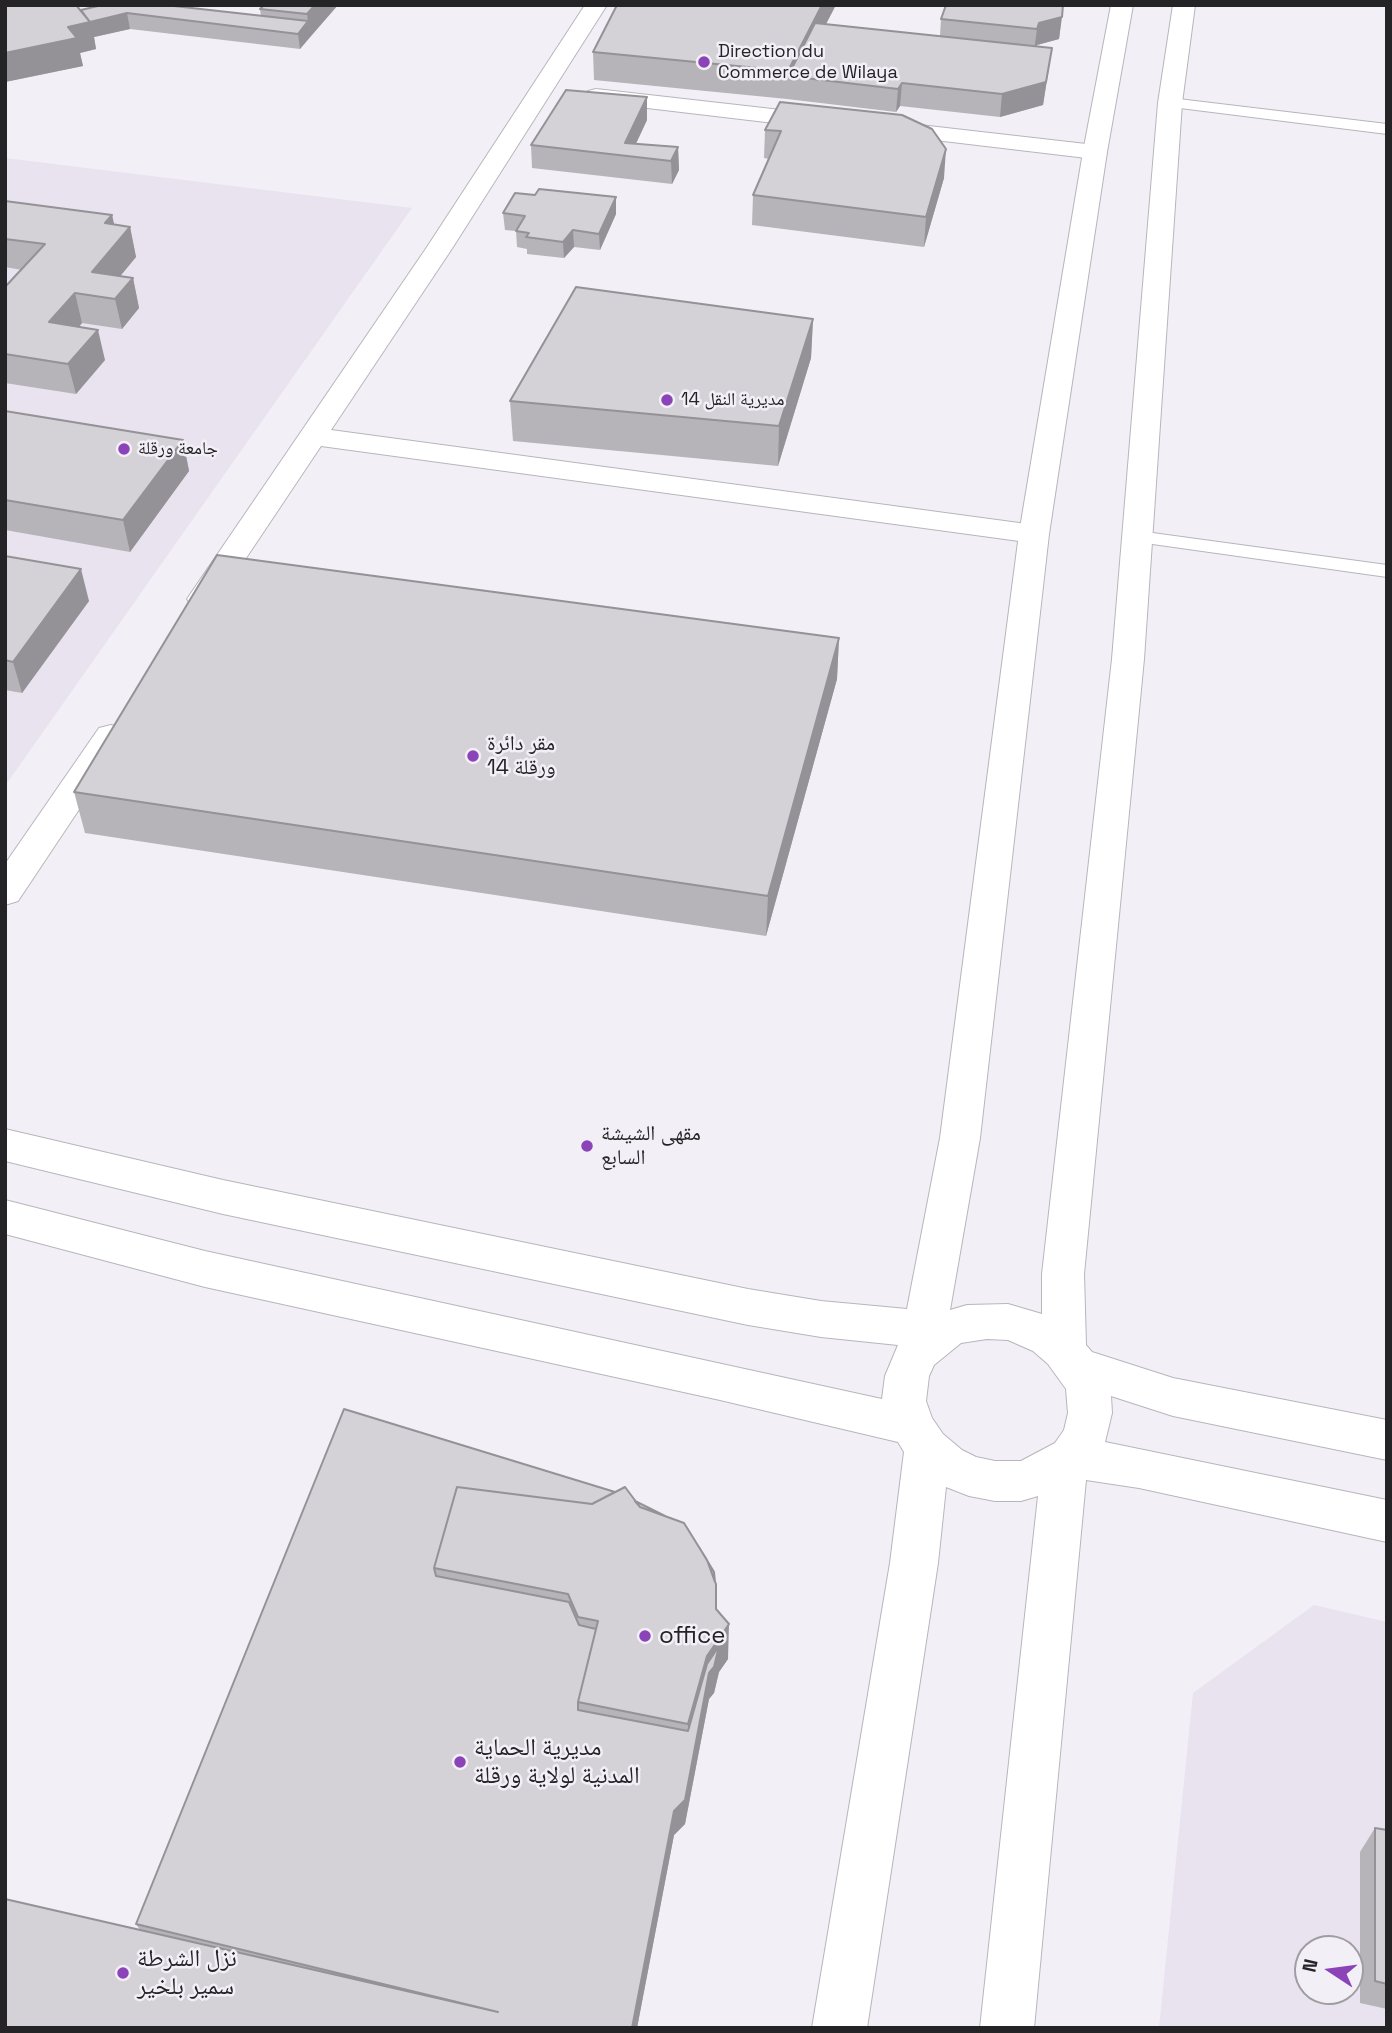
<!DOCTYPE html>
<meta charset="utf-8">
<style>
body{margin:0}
#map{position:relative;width:1392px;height:2033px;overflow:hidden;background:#f3eff6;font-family:"Space Grotesk",sans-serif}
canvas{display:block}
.frame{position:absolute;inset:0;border:7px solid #242325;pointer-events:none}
.north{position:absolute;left:1294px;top:1935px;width:70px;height:70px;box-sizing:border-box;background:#f3eff6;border:2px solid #a09da2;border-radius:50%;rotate:283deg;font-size:19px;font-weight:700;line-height:28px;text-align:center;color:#242325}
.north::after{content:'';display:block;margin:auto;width:24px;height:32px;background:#8a44b8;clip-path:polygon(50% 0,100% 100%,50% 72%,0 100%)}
</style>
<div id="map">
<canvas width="1392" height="2033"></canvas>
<div class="frame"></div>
<div class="north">N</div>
</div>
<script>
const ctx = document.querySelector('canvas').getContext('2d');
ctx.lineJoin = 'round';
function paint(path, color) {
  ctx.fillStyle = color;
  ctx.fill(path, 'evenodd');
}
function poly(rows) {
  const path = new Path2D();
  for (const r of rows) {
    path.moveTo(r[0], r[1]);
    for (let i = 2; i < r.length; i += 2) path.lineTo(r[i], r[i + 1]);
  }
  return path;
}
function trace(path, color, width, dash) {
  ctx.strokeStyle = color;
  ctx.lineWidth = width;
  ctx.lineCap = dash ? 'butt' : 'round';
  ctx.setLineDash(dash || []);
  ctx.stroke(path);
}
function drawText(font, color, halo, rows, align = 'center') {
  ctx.font = font + ' "Space Grotesk","Noto Naskh Arabic",sans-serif';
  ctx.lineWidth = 5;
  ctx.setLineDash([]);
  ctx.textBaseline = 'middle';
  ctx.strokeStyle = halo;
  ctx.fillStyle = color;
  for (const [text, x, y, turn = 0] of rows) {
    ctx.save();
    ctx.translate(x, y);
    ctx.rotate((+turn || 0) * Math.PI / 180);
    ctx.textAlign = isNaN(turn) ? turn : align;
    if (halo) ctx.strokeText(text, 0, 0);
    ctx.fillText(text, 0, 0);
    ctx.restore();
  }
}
paint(poly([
 [5,158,412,208,5,786],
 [1314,1605,1387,1622,1387,2028,1159,2028,1193,1693],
 [1308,1949,1350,1949,1350,1991,1308,1991]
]), '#e9e2ef');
const service = poly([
 [1170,98,1387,124,1387,134,1164,106,1162,103,1164,100,1170,98],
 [1138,531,1387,565,1387,577,1131,541,1128,537,1131,533,1138,531]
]);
const minor = poly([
 [585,5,607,5,453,247,331,430,1034,525,1045,527,1049,534,1045,541,1034,543,321,446,214,606,203,609,192,606,187,599,427,247,585,5],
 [596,89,825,115,833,117,837,122,833,127,825,129,588,101,584,96,588,91,596,89],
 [885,121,1095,145,1104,147,1107,152,1104,157,1095,159,876,133,873,128,876,123,885,121],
 [111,725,123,728,128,736,18,901,5,905,5,864,99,728,111,725]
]);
const tertiary = poly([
 [1111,5,1133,5,1107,152,1049,534,980,1138,950,1310,967,1305,1008,1304,1042,1314,1042,1274,1112,659,1158,103,1173,5,1195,5,1182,103,1144,659,1084,1274,1086,1345,1092,1352,1173,1378,1387,1420,1387,1460,1173,1416,1111,1396,1112,1413,1105,1442,1387,1500,1387,1542,1139,1488,1086,1480,1034,2028,980,2028,1038,1496,1021,1501,995,1501,969,1496,946,1487,938,1563,867,2028,812,2028,890,1563,904,1452,898,1442,720,1400,205,1287,5,1234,5,1200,205,1251,882,1399,885,1376,898,1345,821,1337,748,1325,223,1214,5,1161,5,1129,223,1180,748,1289,821,1301,907,1309,940,1138,1019,534,1083,152,1111,5],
 [987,1339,1008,1340,1033,1351,1048,1364,1066,1389,1068,1413,1064,1430,1055,1443,1021,1461,995,1461,976,1457,962,1450,943,1434,932,1418,926,1401,929,1376,934,1365,961,1343,987,1339]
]);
trace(service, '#b8b5bb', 2);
trace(minor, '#b8b5bb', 2);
trace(tertiary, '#b8b5bb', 2);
paint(service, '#fff');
paint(minor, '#fff');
paint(tertiary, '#fff');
paint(poly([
 [338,5,300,49,130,29,94,37,96,49,80,53,83,66,5,82,81,10,261,16,260,9],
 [1063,5,1059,39,1037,45,1036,46,1052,48,1043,105,1000,117,900,106,896,112,787,99,594,80,593,52,826,24,940,36,941,19],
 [647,97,647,120,636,144,678,147,679,170,672,184,532,168,531,145],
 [780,102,944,178,924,247,752,225,753,195,769,159,764,158,765,130],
 [5,201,112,215,114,224,130,227,136,257,120,276,133,278,139,308,122,329,82,323,79,327,105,360,76,394,5,383,5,287,22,270,5,267],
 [503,213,616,214,600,250,574,247,564,258,527,254,527,249,517,247,516,231,505,230],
 [813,319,811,358,778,466,513,441,510,401],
 [5,411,183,440,189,471,130,552,5,530],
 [5,556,89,601,22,693,5,690],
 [839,638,837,679,766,936,85,833,74,792],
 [344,1409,635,1501,665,1516,716,1609,728,1659,719,1672,714,1693,709,1699,685,1824,674,1835,637,2028,5,2028,140,1930,136,1924],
 [1375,1828,1387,1830,1387,2009,1360,2003,1360,1852]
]), '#b6b4b9');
paint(poly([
 [315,5,338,5,310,37,307,14],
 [822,5,836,5,798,78,788,76,788,71],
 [127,13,130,29,94,37,96,49,80,53,83,66,5,82,5,53,68,27],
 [1062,17,1059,39,1037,45,1034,51,1037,29,1039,23],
 [308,21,310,37,300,49,298,34],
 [1052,48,1043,105,1000,117,1002,94],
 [902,83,900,106,896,112,898,89],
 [647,97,647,120,630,156,625,143],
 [678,147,679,170,672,184,671,161],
 [946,149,944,178,924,247,926,217],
 [616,197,616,214,600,250,599,234],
 [112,215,118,242,130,227,136,257,103,297,92,272,105,223],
 [573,230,574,247,564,258,563,242],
 [133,278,139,308,122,329,115,299],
 [75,293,82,323,56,353,49,322],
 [813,319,811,358,778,466,779,426],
 [98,330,105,360,76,394,68,364],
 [183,440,189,471,130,552,123,520],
 [81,569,89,601,22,693,13,662],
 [839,638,837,679,766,936,768,896],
 [729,1624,728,1659,719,1672,714,1693,709,1699,685,1824,674,1835,637,2028,632,2028,674,1811,688,1757,688,1724,707,1656]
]), '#949296');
const building = poly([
 [5,5,76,5,90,22,68,27,77,38,5,53,5,5],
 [102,5,165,5,308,21,298,34,127,13,90,22,81,10,102,5],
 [264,5,315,5,307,14,260,9,264,5],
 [617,5,822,5,788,71,593,52,617,5],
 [946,5,1063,5,1062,17,1039,23,1037,29,941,19,946,5],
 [815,23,1052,48,1046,82,1002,94,902,83,898,89,788,76,815,23],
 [566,90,647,97,625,143,678,147,671,161,531,145,566,90],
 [780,102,902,115,932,129,946,149,926,217,753,195,781,131,765,130,780,102],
 [539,189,616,197,599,234,573,230,563,242,526,237,529,233,516,231,525,216,503,213,515,193,535,195,539,189],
 [5,201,112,215,105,223,130,227,92,272,133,278,115,299,75,293,49,322,98,330,68,364,5,354,5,287,45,244,5,239,5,201],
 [576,287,813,319,779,426,510,401,576,287],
 [5,411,183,440,123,520,5,500,5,411],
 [217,555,839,638,768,896,74,792,217,555],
 [5,556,81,569,13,662,5,660,5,556],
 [344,1409,615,1492,592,1504,457,1487,434,1568,436,1576,569,1602,579,1625,596,1629,578,1702,578,1710,688,1731,707,1664,719,1646,714,1667,709,1673,685,1800,674,1811,632,2028,5,2028,5,1899,498,2012,136,1924,344,1409],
 [457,1487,592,1504,625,1487,640,1507,684,1523,707,1560,716,1584,716,1609,729,1624,707,1656,688,1724,578,1702,598,1621,578,1617,568,1594,434,1568,457,1487],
 [635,1501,665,1516,640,1507,635,1501],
 [699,1547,714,1572,715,1582,707,1560,699,1547],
 [1375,1828,1387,1830,1387,1984,1375,1981,1375,1828]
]);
paint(building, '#d4d1d7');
trace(building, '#949296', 2);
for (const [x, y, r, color] of [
 [704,62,7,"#8a44b8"],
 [667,400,7,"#8a44b8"],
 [124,449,7,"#8a44b8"],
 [473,756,7,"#8a44b8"],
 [587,1146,7,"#8a44b8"],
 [645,1636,7,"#8a44b8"],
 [460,1762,7,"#8a44b8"],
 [123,1973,7,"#8a44b8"]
]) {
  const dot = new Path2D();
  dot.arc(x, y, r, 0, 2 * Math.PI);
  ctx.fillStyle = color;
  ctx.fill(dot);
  trace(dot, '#f3eff6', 2.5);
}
drawText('18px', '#242325', '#f3eff6', [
 ["Direction du",718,52],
 ["Commerce de Wilaya",718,73],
 ["مديرية النقل 14",681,400],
 ["جامعة ورقلة",138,449]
], 'left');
drawText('21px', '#242325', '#f3eff6', [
 ["مقر دائرة",487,744],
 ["ورقلة 14",487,768],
 ["مقهى الشيشة",601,1134],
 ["السابع",601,1158]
], 'left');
drawText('24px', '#242325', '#f3eff6', [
 ["office",659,1636],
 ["مديرية الحماية",474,1748],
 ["المدنية لولاية ورقلة",474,1776],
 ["نزل الشرطة",137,1959],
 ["سمير بلخير",137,1987]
], 'left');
</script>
